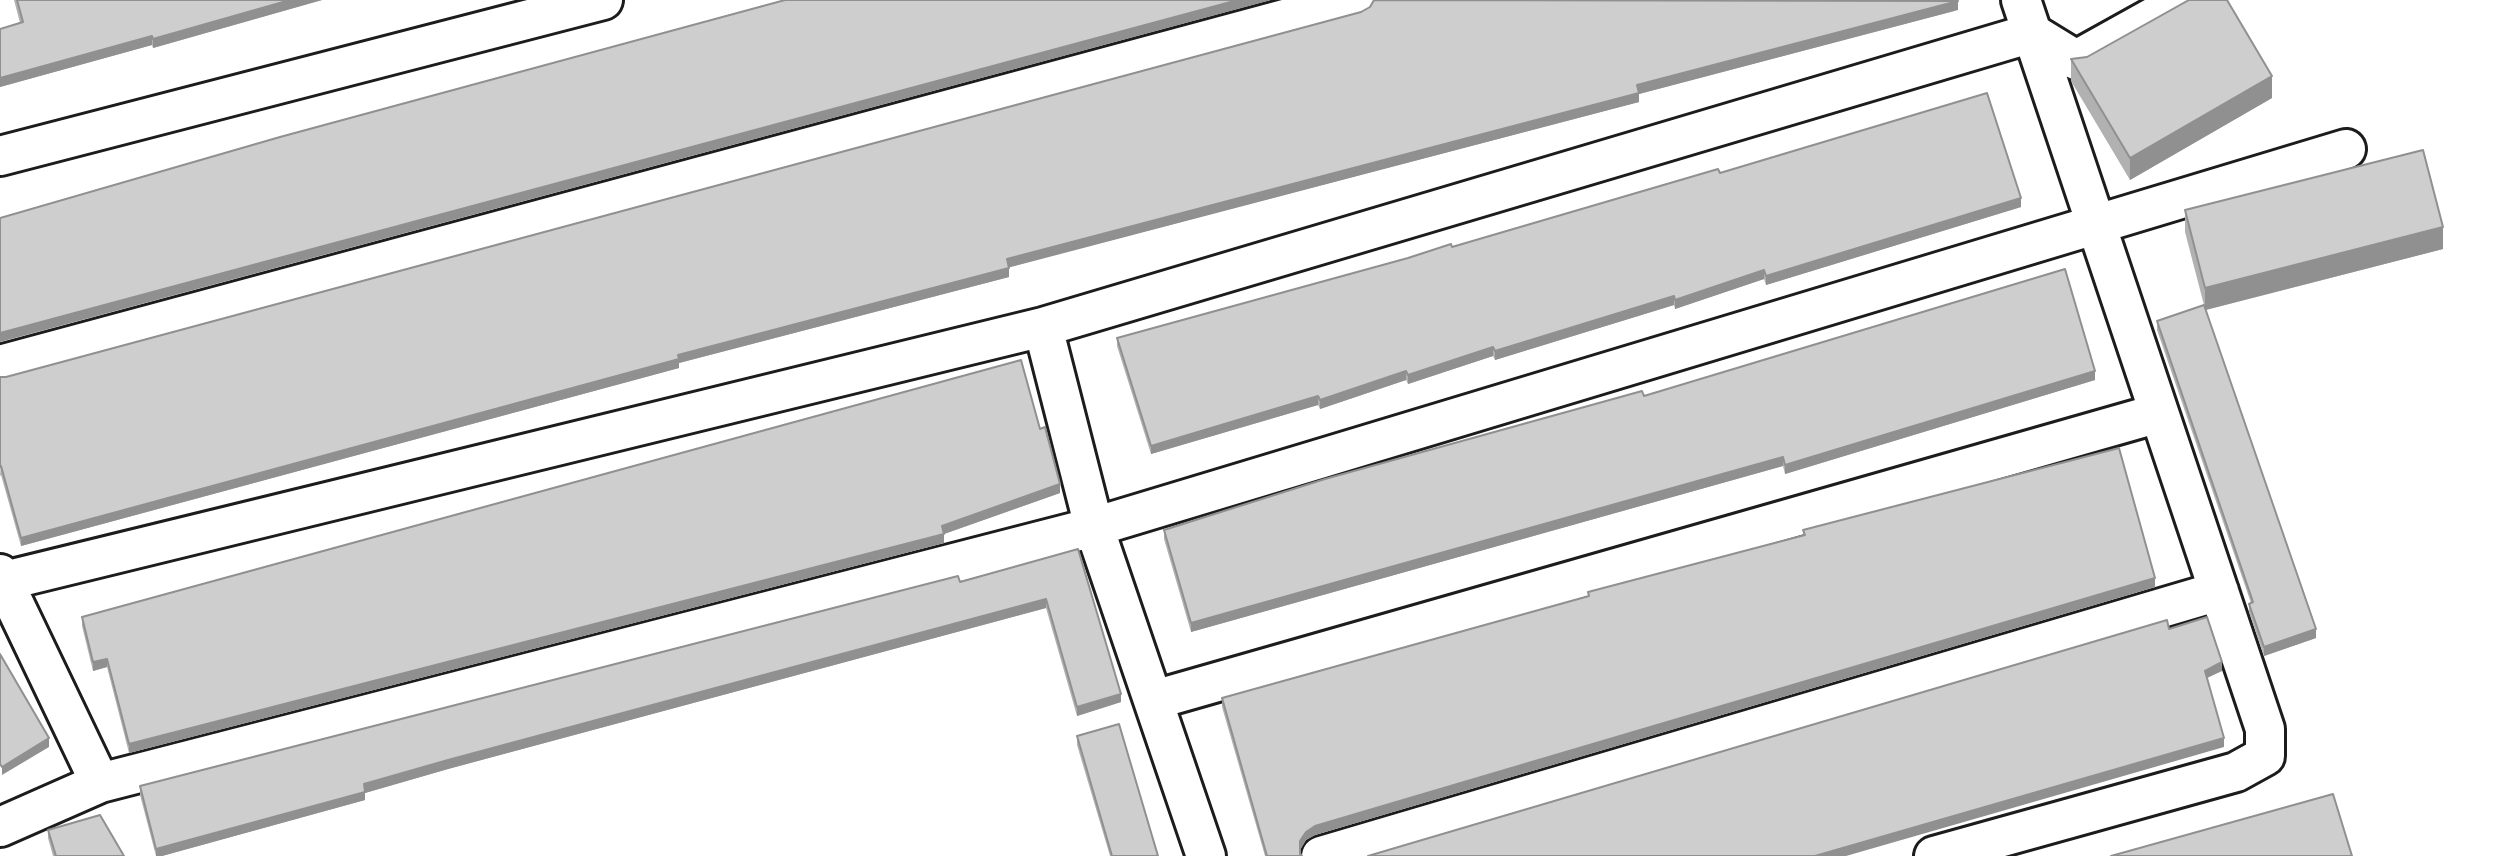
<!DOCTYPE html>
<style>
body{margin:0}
canvas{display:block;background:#fff}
</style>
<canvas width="2496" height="856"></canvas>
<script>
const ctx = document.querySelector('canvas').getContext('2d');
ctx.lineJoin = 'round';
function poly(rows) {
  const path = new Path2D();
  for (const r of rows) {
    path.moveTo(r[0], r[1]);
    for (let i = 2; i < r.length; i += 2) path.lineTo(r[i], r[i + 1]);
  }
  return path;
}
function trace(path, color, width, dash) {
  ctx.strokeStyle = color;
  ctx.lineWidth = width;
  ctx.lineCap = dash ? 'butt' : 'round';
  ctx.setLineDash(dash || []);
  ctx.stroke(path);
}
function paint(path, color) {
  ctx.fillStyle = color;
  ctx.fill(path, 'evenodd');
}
const minor = poly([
 [0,156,603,0],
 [1043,327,1094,527,1206,856],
 [0,365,1355,0],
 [0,574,100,783],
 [4,581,1043,327,2032,33,2076,60,2184,0],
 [1154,700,2159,413],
 [0,827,100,783,1094,527,2346,149],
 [1321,856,2219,591],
 [1934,856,2236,772,2265,756,2265,729,2021,0]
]);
trace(minor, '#1c1c1c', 44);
trace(minor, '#fff', 38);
paint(poly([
 [14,0,322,0,153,48,152,45,0,87,0,29,20,23],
 [1958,10,1639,94,1639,102,1009,267,1009,277,679,363,679,368,21,546,1,475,0,476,6,377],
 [2071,59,2272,98,2130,180,2071,81],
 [1720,173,2021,207,1766,285,1764,279,1675,309,1674,305,1495,360,1493,356,1408,384,1406,380,1320,409,1318,405,1151,454,1117,346,1117,338],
 [2185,210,2443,249,2206,310,2316,638,2264,656,2249,612,2249,604,2251,603,2157,330,2157,321,2204,305,2185,232],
 [2095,380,1785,474,1783,466,1191,632,1164,539,1164,530,1644,396],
 [1040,429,1060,493,944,534,944,543,129,753,107,667,93,671,82,626,82,617],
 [1803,530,2155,587,1315,835,1306,840,1300,850,1302,856,1265,856,1222,707,1222,698,1588,597,1588,592,1803,536],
 [1078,549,1121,702,1077,716,1046,608,448,769,365,793,365,800,162,856,156,856,140,795,140,786,960,582],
 [1077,736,1158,856,1110,856,1077,745],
 [48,830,124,856,53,856,48,838]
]), '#b1b1b1');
paint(poly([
 [290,0,322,0,153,48,153,39],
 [1238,0,1271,0,0,342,0,333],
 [1958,1,1958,10,1639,94,1639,102,1007,268,1007,259,1637,85],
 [152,36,152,45,0,87,0,78],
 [2272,76,2272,98,2130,180,2130,158],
 [2021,198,2021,207,1766,285,1766,276],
 [2443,227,2443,249,2205,310,2205,288],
 [1009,268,1009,277,679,363,679,368,21,546,21,538,678,355],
 [1764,270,1764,279,1675,309,1675,300],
 [1674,296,1674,305,1495,360,1495,351],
 [1493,347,1493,356,1408,384,1408,375],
 [1406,371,1406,380,1320,409,1320,400],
 [2095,371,2095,380,1785,474,1785,465],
 [1318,396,1318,405,1151,454,1151,446],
 [1783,457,1783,466,1191,632,1191,623],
 [1060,484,1060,493,944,534,944,543,129,753,129,744,942,526],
 [2155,578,2155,587,1315,835,1306,840,1300,850,1300,841,1306,832,1315,826],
 [1046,599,1046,608,448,769,365,793,365,800,162,856,156,856,156,849,364,784,448,760],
 [2316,629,2316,638,2264,656,2264,647],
 [107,659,107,667,93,671,93,662],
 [2222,662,2222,671,2205,679,2205,671],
 [1121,694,1121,702,1077,716,1077,707],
 [49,738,49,747,2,775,2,767],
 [2224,738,2224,747,1846,856,1815,856]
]), '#909090');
const building = poly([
 [17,0,290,0,153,39,152,36,0,78,0,29,23,22,17,0],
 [785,0,1238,0,0,333,0,218,280,137,785,0],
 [1374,0,1958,1,1637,85,1639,93,1007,259,1009,268,678,355,679,359,21,538,1,466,0,467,0,377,6,377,1361,12,1370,7,1374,0],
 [2189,0,2227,0,2272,76,2130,158,2071,59,2087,57,2189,0],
 [1987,93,2021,198,1766,276,1764,270,1675,300,1674,296,1495,351,1493,347,1408,375,1406,371,1320,400,1318,396,1151,446,1117,338,1408,258,1451,244,1452,247,1718,169,1720,173,1987,93],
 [2423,150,2443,227,2205,288,2185,210,2423,150],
 [2065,269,2095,371,1785,465,1783,457,1191,623,1164,530,1325,479,1642,391,1644,396,2065,269],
 [2204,305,2316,629,2264,647,2249,604,2253,602,2157,321,2204,305],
 [1021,360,1040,429,1045,427,1060,484,942,526,944,534,129,744,107,659,93,662,82,617,1021,360],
 [2119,448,2155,578,1315,826,1306,832,1300,841,1300,854,1302,856,1267,856,1222,698,1589,596,1588,592,1805,535,1803,530,2119,448],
 [1078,549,1121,694,1077,707,1046,599,448,760,364,784,365,792,156,849,140,786,958,576,960,582,1078,549],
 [2207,617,2222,662,2205,671,2224,738,1815,856,1368,856,2167,620,2169,629,2207,617],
 [0,654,49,738,2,767,0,764,0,654],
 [1119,724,1158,856,1112,856,1077,736,1119,724],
 [2333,794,2352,856,2111,856,2333,794],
 [100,815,124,856,56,856,48,830,100,815]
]);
paint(building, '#cecece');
trace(building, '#909090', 2);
</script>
